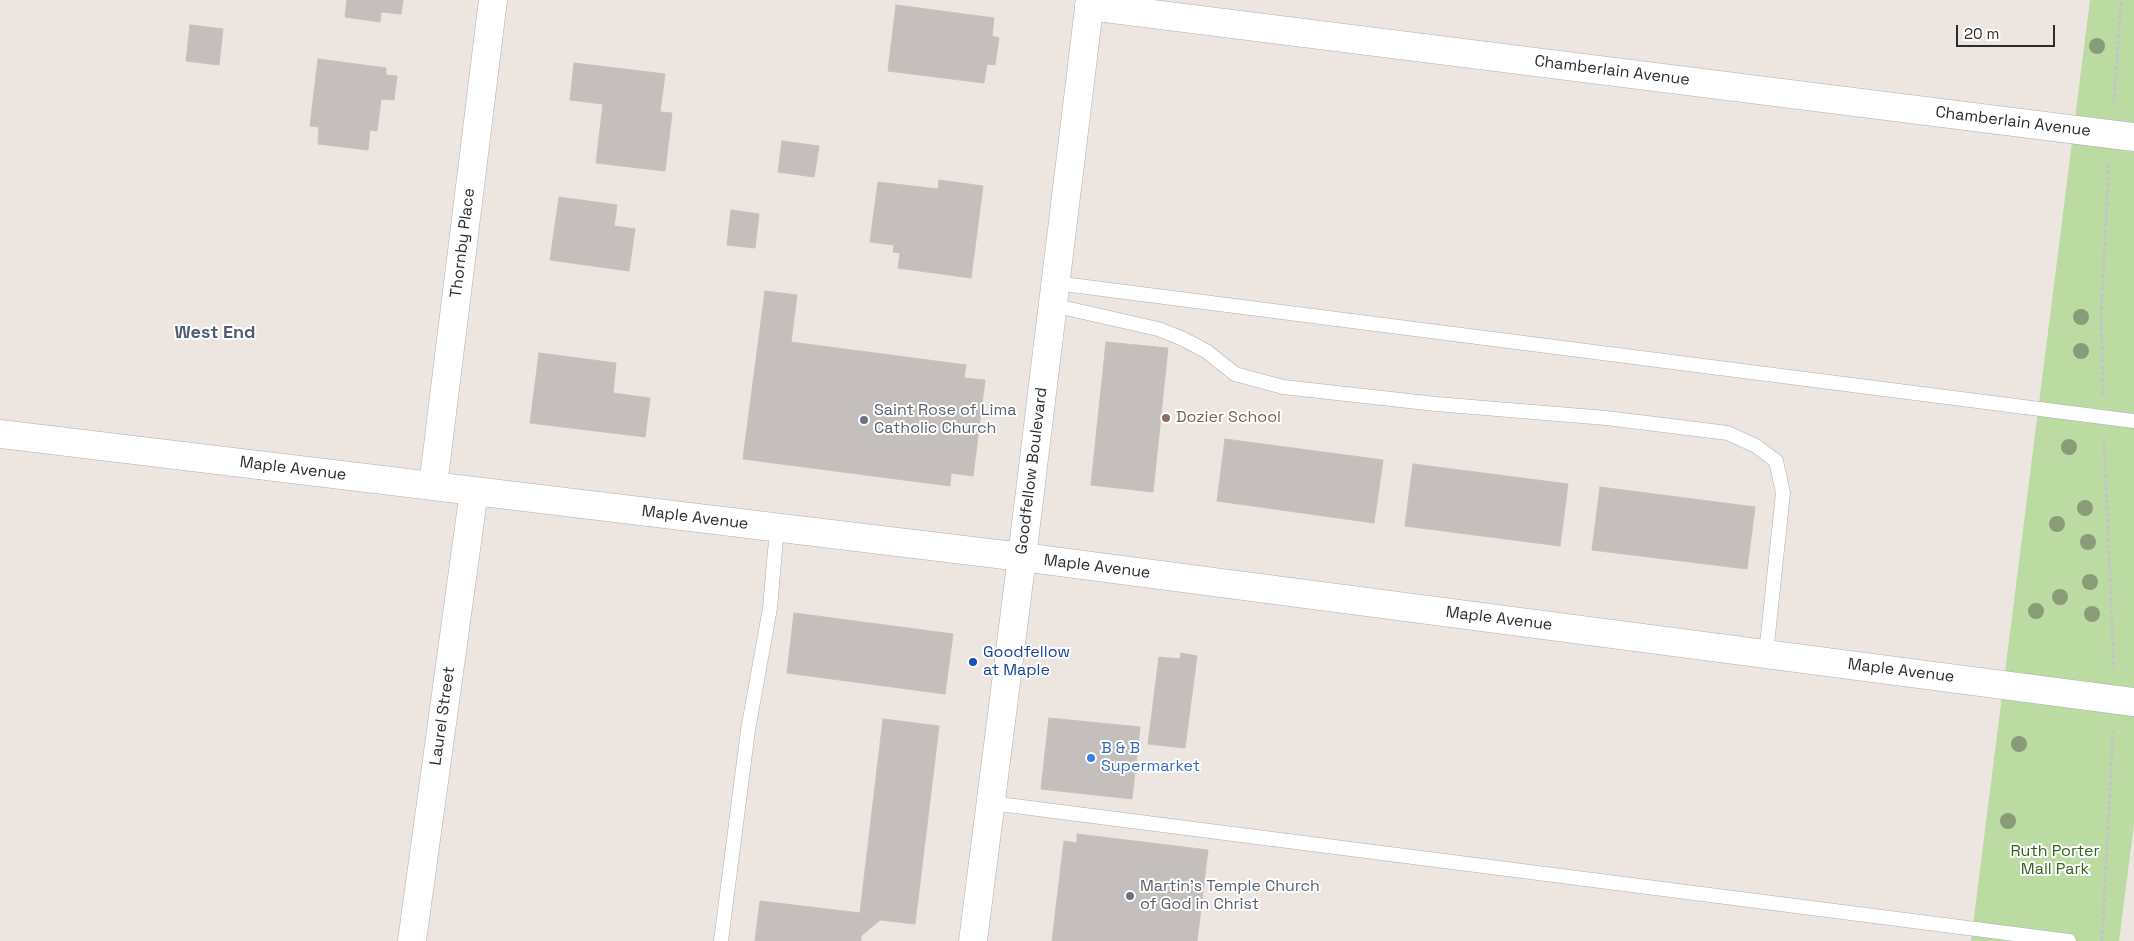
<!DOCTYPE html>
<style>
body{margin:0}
#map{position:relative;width:2134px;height:941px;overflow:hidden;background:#ece5e0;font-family:"Space Grotesk",sans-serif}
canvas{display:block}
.scale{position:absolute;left:1956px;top:25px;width:99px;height:22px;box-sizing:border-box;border:2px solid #2c2c2c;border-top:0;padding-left:6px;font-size:15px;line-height:18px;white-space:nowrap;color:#2c2c2c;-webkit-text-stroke:4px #fff;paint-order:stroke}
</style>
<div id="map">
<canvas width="2134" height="941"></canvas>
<div class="scale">20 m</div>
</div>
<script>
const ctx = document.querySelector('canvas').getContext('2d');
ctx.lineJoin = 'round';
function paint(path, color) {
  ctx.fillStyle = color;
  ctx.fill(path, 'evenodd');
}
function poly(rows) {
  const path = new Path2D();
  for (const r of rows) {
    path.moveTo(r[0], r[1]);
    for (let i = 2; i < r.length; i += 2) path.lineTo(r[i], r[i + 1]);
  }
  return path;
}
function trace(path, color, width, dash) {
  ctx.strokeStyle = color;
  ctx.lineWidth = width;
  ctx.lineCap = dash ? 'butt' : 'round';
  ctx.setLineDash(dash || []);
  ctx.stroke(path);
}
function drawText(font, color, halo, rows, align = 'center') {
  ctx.font = font + ' "Space Grotesk",sans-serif';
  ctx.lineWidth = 4;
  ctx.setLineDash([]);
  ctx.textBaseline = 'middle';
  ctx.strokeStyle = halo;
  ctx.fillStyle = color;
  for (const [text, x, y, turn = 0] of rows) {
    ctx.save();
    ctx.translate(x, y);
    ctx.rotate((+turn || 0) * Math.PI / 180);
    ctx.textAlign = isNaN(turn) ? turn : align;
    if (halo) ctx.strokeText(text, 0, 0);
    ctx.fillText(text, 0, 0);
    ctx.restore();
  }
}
paint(poly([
 [2090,0,2134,0,2134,824,2119,941,1971,941]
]), '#bbdba3');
const building = poly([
 [347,0,403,0,401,14,381,12,380,22,345,17,347,0],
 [896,5,994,18,992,36,999,38,995,65,987,64,984,83,888,71,896,5],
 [190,25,223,29,219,65,186,61,190,25],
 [318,59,386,68,386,75,397,76,394,100,381,99,377,131,370,130,368,150,318,144,319,127,310,126,318,59],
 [574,63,665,74,660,112,672,113,665,171,596,163,603,104,570,100,574,63],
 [782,141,819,146,814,177,778,172,782,141],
 [939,180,983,186,971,278,898,268,900,253,893,252,894,245,870,242,878,182,938,189,939,180],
 [559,197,617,205,614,226,635,229,629,271,550,260,559,197],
 [731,210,759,214,755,248,727,245,731,210],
 [765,291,797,295,791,342,966,365,964,378,985,380,973,476,951,473,950,486,743,459,765,291],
 [1106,342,1168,348,1153,492,1091,485,1106,342],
 [539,353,616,363,613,393,650,398,645,437,530,423,539,353],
 [1225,439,1383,460,1374,523,1217,501,1225,439],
 [1413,464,1568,484,1560,546,1405,526,1413,464],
 [1600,487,1755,507,1747,569,1592,550,1600,487],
 [794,613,953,634,945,694,787,673,794,613],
 [1181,653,1197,656,1185,748,1148,744,1159,657,1180,659,1181,653],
 [1049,718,1140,727,1132,799,1041,789,1049,718],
 [883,719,939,726,915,924,880,920,861,936,861,941,755,941,760,901,860,913,883,719],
 [1077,834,1208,850,1197,941,1052,941,1064,841,1077,843,1077,834]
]);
paint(building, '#c4bfbc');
trace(building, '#c7c1b9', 1);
const lane = poly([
 [1055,283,2134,421],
 [1052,305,1158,329,1181,338,1206,351,1235,374,1283,387,1436,404,1606,418,1728,433,1756,446,1776,461,1783,493,1766,654],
 [991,803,2069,941],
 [721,941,748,730,770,608,777,528]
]);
const street = poly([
 [1089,6,2134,137],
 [0,434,1022,557,2134,702],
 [433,486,493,0],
 [412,941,474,491]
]);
const secondary = poly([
 [973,941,1022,557,1090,0]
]);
trace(lane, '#acafb6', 15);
trace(street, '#acafb6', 29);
trace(secondary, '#acafb6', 29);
trace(poly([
 [2114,103,2121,0],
 [2103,395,2101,315,2109,164],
 [2104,441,2114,669],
 [2102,941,2113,731]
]), '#c4c4c4', 3, [4, 2.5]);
trace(lane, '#fff', 14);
trace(street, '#fff', 28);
trace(secondary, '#fff', 28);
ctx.fillStyle = '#889c78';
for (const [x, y] of [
 [2097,46],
 [2081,317],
 [2081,351],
 [2069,447],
 [2085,508],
 [2057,524],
 [2088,542],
 [2090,582],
 [2060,597],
 [2036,611],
 [2092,614],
 [2019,744],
 [2008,821]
]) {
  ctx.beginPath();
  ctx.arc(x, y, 8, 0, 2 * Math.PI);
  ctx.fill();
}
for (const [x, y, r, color] of [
 [1166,418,5,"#8d6e63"],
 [864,420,5,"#6b7280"],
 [973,662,5,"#1a4fb4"],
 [1091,758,5,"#3f7fe0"],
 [1130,896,5,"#6b7280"]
]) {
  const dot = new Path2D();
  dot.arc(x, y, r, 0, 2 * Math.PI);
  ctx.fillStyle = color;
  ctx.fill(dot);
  trace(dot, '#fff', 2);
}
drawText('16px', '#2c2c2c', '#fff', [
 ["Chamberlain Avenue",1612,71,7],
 ["Chamberlain Avenue",2013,122,7],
 ["Thornby Place",463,243,-83],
 ["Maple Avenue",293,469,7],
 ["Goodfellow Boulevard",1032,471,-83],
 ["Maple Avenue",695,518,7],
 ["Maple Avenue",1097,567,7],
 ["Maple Avenue",1499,619,7],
 ["Maple Avenue",1901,671,7],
 ["Laurel Street",443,716,-82]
]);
drawText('16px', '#5b616d', '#fff', [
 ["Saint Rose of Lima",874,411],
 ["Catholic Church",874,429],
 ["Martin's Temple Church",1140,887],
 ["of God in Christ",1140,905]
], 'left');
drawText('16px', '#785e54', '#fff', [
 ["Dozier School",1176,418]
], 'left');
drawText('16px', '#164399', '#fff', [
 ["Goodfellow",983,653],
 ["at Maple",983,671]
], 'left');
drawText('16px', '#366cbe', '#fff', [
 ["B & B",1101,749],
 ["Supermarket",1101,767]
], 'left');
drawText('16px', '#366123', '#fff', [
 ["Ruth Porter",2055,852],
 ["Mall Park",2055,870]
]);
drawText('bold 18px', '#515b77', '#fff', [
 ["West End",215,333]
]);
</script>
